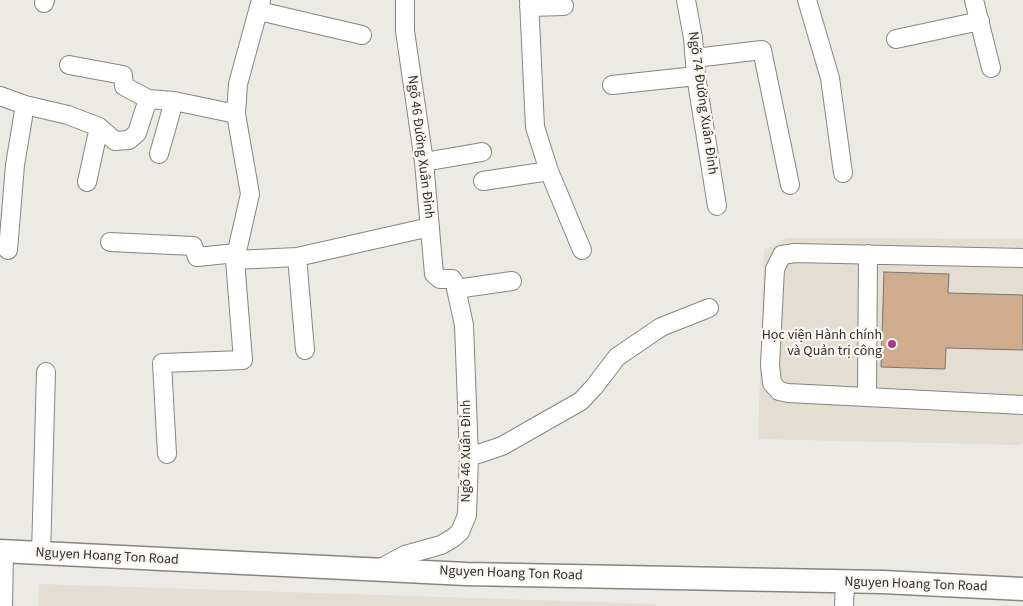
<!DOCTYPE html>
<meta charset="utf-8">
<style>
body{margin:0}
canvas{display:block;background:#eceae4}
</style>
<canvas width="1023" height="606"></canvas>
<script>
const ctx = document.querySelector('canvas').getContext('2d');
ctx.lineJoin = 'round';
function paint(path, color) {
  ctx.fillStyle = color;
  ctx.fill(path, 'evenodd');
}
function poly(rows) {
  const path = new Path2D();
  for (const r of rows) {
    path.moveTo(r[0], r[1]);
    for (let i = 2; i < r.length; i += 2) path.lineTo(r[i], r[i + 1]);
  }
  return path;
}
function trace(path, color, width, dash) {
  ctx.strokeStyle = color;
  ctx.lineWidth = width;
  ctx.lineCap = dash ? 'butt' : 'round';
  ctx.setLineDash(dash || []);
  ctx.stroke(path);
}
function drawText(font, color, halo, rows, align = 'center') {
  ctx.font = font + ' "Source Sans 3",sans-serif';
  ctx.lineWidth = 4.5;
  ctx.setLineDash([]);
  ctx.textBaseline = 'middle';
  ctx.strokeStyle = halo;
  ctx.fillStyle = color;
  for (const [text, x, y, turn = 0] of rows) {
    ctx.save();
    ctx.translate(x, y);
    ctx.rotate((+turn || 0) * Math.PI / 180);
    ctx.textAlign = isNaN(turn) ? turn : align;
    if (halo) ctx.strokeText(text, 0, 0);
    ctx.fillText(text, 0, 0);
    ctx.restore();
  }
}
paint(poly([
 [787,238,1023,239,1023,443,1020,445,758,439,764,250],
 [39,584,656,604,656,606,38,606]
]), '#e3ddd2');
const building = poly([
 [884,272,949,274,948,293,1023,295,1023,350,946,348,945,369,881,367,884,272]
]);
paint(building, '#cfac8d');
trace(building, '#7a7672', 1);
const minor = poly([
 [261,0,238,84,236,114,250,194,235,260,297,257,430,227],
 [529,0,535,127,549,171,582,250],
 [686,0,693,38,696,76,717,206],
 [807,0,830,78,843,173],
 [974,0,991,68],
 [44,3,45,0],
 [529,7,564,6],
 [259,11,362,35],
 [896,39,980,21],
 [695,58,762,50,790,185],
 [69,65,123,75,124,86,148,99,174,101,236,114],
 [612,85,696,76],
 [0,96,25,105,68,115,99,127,115,141,129,140,137,133,148,99],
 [159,154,174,101],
 [424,162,482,152],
 [483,181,549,171],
 [87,182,99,127],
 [110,242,193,246,197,257,236,253],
 [8,250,15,165,25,105],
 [297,257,305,350],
 [1023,258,795,253,782,255,775,269,770,365,772,383,779,391,788,393,1023,405],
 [456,289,512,281],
 [867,397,868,254],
 [167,454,162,363,243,360,235,260],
 [469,457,502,446,581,401,594,387,617,357,661,327,709,308],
 [41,554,46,372],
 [377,570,405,555,441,545,453,538,460,532,467,515,469,457,464,325,455,284,452,279,440,279,434,274,424,162,405,31,405,0],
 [3,606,4,551],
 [844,606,845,582]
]);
const major = poly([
 [0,551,466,574,883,582,1023,589]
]);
trace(minor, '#878580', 20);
trace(major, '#878580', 25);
trace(minor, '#fff', 18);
trace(major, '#fff', 22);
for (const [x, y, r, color] of [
 [892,344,5,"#ad378f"]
]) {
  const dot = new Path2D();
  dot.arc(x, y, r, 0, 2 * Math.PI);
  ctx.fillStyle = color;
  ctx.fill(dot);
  trace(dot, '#faf7f2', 2);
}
drawText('14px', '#302f2d', '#faf7f2', [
 ["Ngõ 74 Đường Xuân Đỉnh",702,103,82],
 ["Ngõ 46 Đường Xuân Đỉnh",420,147,83],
 ["Ngõ 46 Xuân Đỉnh",467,451,-90],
 ["Nguyen Hoang Ton Road",107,557,3],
 ["Nguyen Hoang Ton Road",511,574,2],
 ["Nguyen Hoang Ton Road",916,585,2]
]);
drawText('14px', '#302f2d', '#faf7f2', [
 ["Học viện Hành chính",882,336],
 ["và Quản trị công",882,352]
], 'right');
</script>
